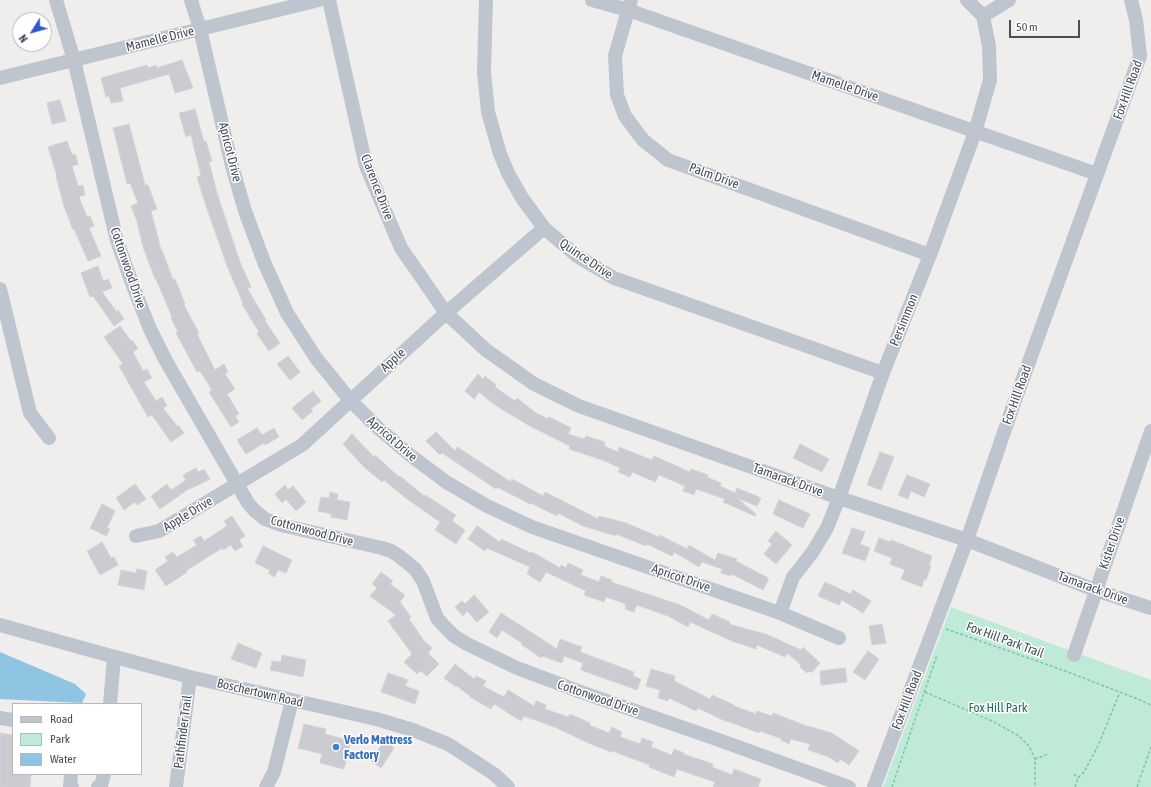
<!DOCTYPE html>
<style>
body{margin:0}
#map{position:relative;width:1151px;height:787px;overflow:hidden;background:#f0eeed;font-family:"Asap Condensed",sans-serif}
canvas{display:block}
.legend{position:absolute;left:12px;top:703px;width:130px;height:72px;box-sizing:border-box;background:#fff;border:1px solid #b5b8bd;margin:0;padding:5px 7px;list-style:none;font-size:12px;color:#474e59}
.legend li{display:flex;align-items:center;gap:8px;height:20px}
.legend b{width:20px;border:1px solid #b5b8bd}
.north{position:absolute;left:12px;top:12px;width:40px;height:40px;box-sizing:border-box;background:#fff;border:1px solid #b5b8bd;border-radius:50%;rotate:233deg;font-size:11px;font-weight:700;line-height:16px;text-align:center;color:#474e59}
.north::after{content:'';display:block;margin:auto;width:14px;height:18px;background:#2a57cd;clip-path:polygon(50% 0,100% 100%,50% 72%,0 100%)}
.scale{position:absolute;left:1009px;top:20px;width:71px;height:18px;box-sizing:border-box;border:2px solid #474e59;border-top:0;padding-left:5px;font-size:12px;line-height:14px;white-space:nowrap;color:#474e59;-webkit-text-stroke:3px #fff;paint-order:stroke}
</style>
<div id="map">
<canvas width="1151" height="787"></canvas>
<ul class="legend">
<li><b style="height:5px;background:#bfc5ce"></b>Road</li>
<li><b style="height:11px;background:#bfead7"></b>Park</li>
<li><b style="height:11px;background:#90c4e3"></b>Water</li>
</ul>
<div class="north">N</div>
<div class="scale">50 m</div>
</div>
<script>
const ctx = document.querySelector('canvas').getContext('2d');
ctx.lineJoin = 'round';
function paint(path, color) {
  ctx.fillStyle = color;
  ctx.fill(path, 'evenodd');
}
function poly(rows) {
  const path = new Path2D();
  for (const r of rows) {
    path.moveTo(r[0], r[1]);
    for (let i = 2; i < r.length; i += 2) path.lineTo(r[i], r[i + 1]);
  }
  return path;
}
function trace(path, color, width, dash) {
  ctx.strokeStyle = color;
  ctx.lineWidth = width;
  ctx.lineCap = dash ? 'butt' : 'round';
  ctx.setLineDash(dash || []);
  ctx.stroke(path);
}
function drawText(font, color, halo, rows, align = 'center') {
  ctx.font = font + ' "Asap Condensed",sans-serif';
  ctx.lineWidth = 3;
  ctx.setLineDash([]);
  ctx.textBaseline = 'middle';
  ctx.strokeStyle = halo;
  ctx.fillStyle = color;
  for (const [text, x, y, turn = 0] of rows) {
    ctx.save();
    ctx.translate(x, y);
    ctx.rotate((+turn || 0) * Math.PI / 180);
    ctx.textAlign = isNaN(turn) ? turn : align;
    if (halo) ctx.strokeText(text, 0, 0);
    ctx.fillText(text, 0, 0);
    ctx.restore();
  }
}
paint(poly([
 [951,607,1151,680,1151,787,883,787]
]), '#bfead7');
paint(poly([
 [0,652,75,684,86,694,82,703,0,699]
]), '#90c4e3');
const building = poly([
 [182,60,193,88,175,93,169,74,120,88,123,101,111,103,109,96,106,97,101,78,147,65,148,68,156,65,157,68,182,60],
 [60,100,66,121,52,124,47,103,60,100],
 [195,109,204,142,206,141,212,161,209,162,217,193,240,262,251,287,247,288,266,320,265,321,280,343,269,351,257,334,259,332,242,304,243,303,227,266,203,197,197,177,201,176,191,135,186,137,179,113,195,109],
 [129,124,145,185,148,185,157,209,151,211,161,250,162,250,173,280,175,279,185,304,184,305,199,333,197,334,215,370,224,364,228,372,225,374,235,389,227,394,239,414,235,416,239,422,231,427,209,392,212,390,200,371,197,372,176,333,178,332,171,318,172,317,156,279,155,279,143,247,137,221,131,206,138,203,130,183,127,184,113,128,129,124],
 [67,141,72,155,75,154,78,164,72,166,78,186,83,185,85,195,79,197,87,217,90,216,94,226,89,228,101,256,88,261,74,229,73,230,64,206,56,176,57,176,48,147,67,141],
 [98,266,103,281,108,279,112,288,102,292,117,312,118,310,124,319,114,326,93,296,90,297,81,273,98,266],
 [120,326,131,341,132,340,138,348,133,352,143,371,147,369,152,378,144,382,156,401,162,397,167,406,163,408,177,426,178,425,184,433,171,442,152,415,148,417,119,366,123,364,104,337,120,326],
 [288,356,300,372,290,380,277,364,288,356],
 [478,374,483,379,485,376,496,385,495,387,502,392,515,401,517,398,536,413,548,419,549,417,571,428,568,434,584,439,586,436,605,442,604,446,618,452,619,447,652,460,654,456,690,472,691,469,708,475,707,477,721,483,720,486,735,493,737,488,761,498,757,506,737,498,756,514,755,516,723,502,725,499,696,489,694,495,683,491,685,486,659,475,655,482,632,472,630,477,618,472,620,468,605,461,569,449,570,446,528,425,495,405,479,392,474,399,465,391,478,374],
 [313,391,321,401,311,409,313,411,302,420,292,408,313,391],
 [257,428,262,435,274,428,279,437,265,445,264,443,246,454,237,440,257,428],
 [436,432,455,451,457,447,511,482,512,479,543,496,545,492,598,519,599,516,626,523,659,537,659,535,687,549,689,545,715,560,718,553,737,559,736,561,768,578,768,581,763,590,732,574,731,576,721,573,722,569,702,562,699,567,674,552,672,556,647,544,646,546,616,534,616,536,583,526,558,513,557,516,531,503,530,504,497,487,496,489,442,453,440,455,426,441,436,432],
 [352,434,374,457,375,455,399,477,400,476,424,496,425,495,456,515,452,521,465,530,456,544,435,530,440,522,407,499,384,480,382,482,364,467,343,444,352,434],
 [800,444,829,459,822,472,793,458,800,444],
 [880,452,894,457,881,490,867,485,880,452],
 [196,468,198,472,204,469,210,479,190,489,190,488,160,509,151,496,167,484,171,490,186,480,183,475,196,468],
 [907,475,930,484,924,497,911,491,908,499,898,495,907,475],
 [135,484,146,499,137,505,135,502,124,510,116,498,135,484],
 [285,485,288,490,293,486,306,502,296,511,286,499,282,503,275,494,285,485],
 [330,492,338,494,337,500,350,502,347,520,331,517,332,514,318,511,321,497,329,498,330,492],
 [779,500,810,514,803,528,773,514,779,500],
 [102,504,115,511,107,528,110,529,106,536,90,528,102,504],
 [232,516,245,536,239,540,243,546,235,551,231,545,223,550,222,548,186,571,187,572,166,586,155,570,168,561,165,557,173,552,177,557,197,545,193,540,201,536,204,541,227,526,224,521,232,516],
 [477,526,500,542,501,539,531,553,532,552,560,568,561,565,566,568,568,563,583,570,581,575,599,582,601,576,612,580,611,582,680,605,709,620,712,614,730,622,729,624,768,635,801,650,803,647,820,663,811,673,809,671,807,673,800,667,801,665,787,653,785,657,757,645,756,649,732,641,690,622,688,627,668,616,637,605,634,612,625,609,626,604,606,597,604,602,584,595,586,591,546,572,540,582,527,574,530,567,487,548,485,551,468,539,477,526],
 [852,528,865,532,860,544,870,548,865,561,842,553,852,528],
 [776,531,792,545,776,564,764,554,772,544,768,541,776,531],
 [879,538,890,542,891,540,932,556,929,565,931,566,926,580,924,579,922,587,901,579,905,570,890,564,892,558,874,551,879,538],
 [102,542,111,558,114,557,118,565,100,575,87,551,102,542],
 [263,546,292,560,286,573,278,570,275,577,268,573,270,570,255,563,263,546],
 [137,569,147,571,144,590,118,585,121,570,136,573,137,569],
 [381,572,393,581,390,584,405,595,400,602,411,617,409,619,424,641,432,648,428,653,439,664,427,676,421,671,417,674,404,662,412,654,388,621,396,615,370,596,377,588,372,584,381,572],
 [825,582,850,594,853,590,871,601,863,613,842,600,839,605,818,596,825,582],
 [474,595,489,612,477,622,467,611,463,616,455,607,462,601,465,604,474,595],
 [501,613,557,649,560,639,582,647,580,652,634,672,633,676,641,679,637,690,581,670,583,663,564,656,562,663,542,656,541,658,521,644,522,643,502,630,497,638,489,632,501,613],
 [882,624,886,643,872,645,869,626,882,624],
 [238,643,262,653,256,668,231,659,238,643],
 [868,651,879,659,865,680,853,672,868,651],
 [282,655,306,660,303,677,270,670,272,661,281,662,282,655],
 [455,664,474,679,476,676,486,681,483,686,504,697,508,690,534,706,536,701,546,705,545,709,568,717,570,714,590,723,589,725,609,733,612,727,622,732,620,737,640,744,642,738,653,742,651,747,672,755,674,749,684,753,683,754,713,764,712,767,732,775,734,769,761,779,758,787,713,787,715,782,677,769,674,777,649,767,650,765,612,751,611,752,586,742,557,728,524,716,521,721,494,704,491,709,470,697,470,696,457,686,456,687,444,678,455,664],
 [845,668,847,682,821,685,820,671,845,668],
 [651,669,675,676,674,681,710,699,712,695,734,705,734,706,756,714,757,711,772,716,773,713,804,725,832,733,859,751,849,765,840,759,838,763,829,757,808,750,810,744,791,739,789,744,781,740,782,739,760,731,759,733,727,721,727,722,698,708,696,711,669,698,668,701,658,698,660,690,646,686,651,669],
 [388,673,408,680,405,686,419,691,415,704,381,692,388,673],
 [304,724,326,729,325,734,351,741,344,769,320,763,322,754,298,748,304,724],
 [0,733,13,735,13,774,31,774,30,787,0,787,0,733],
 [384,741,394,748,381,768,371,761,384,741]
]);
paint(building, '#caccd2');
trace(building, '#d2d3d8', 1);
trace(poly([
 [946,629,1068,672,1135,698,1149,704,1151,706],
 [925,692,992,721,1019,736,1029,746,1035,759,1035,787],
 [1035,759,1048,754],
 [1074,774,1078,778],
 [892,787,937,655],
 [1075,787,1078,778,1084,772,1098,746,1120,692],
 [1137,787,1151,747]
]), '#7bc4ac', 1.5, [3, 2]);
trace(poly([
 [56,0,74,60,117,241,133,286,150,329,166,361,248,503,255,511,265,519,281,525,382,548,391,551,399,556,415,569,423,581,437,618,445,627,454,636,467,644,517,668,581,692,716,739,849,787],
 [191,0,200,29,232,166,245,211,264,262,287,313,316,358,350,400,378,428,410,455,446,482,487,506,532,527,780,613,839,638],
 [329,0,366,166,401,248,446,313,486,350,534,384,579,406,839,498,967,540,1095,590,1151,608],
 [486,0,484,72,488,112,500,154,508,173,522,198,544,228,577,256,614,278,883,373],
 [592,0,628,10,1097,174],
 [631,0,615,56,617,95,625,116,643,140,668,160,930,255],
 [967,0,983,16],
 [983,16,1009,0],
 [0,78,319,0],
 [0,289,30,413,49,438],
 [136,536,159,531,302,445,446,313,544,228],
 [780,613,793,577,812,553,827,528,839,498,883,373,930,255,975,132,990,80,989,46,983,16],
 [0,625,104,654,190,677,376,719,413,730,448,744,494,774,508,787],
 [1074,655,1151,431],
 [110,704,114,657],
 [0,718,13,720],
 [71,774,70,787,72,787],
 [98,787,101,786,104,774],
 [176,787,190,677],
 [266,787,274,772,292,700],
 [874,787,967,540,1013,406,1140,56,1136,20,1131,0]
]), '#bfc5ce', 14);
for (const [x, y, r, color] of [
 [336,747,4,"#3f7fe0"]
]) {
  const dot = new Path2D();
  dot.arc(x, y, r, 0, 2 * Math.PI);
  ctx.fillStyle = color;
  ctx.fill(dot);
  trace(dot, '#fff', 1.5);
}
drawText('13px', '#474e59', '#fff', [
 ["Mamelle Drive",160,39,-14],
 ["Mamelle Drive",845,86,19],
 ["Fox Hill Road",1128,90,-70],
 ["Apricot Drive",230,152,76],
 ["Palm Drive",714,176,20],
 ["Clarence Drive",377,187,69],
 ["Quince Drive",586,259,34],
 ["Cottonwood Drive",128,268,71],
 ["Persimmon",904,320,-68],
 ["Apple",393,360,-42],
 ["Fox Hill Road",1017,395,-70],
 ["Apricot Drive",392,439,41],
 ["Tamarack Drive",788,480,20],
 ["Apple Drive",188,514,-31],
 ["Cottonwood Drive",312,531,15],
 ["Kister Drive",1112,543,-71],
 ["Apricot Drive",681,578,19],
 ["Tamarack Drive",1093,588,20],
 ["Fox Hill Park Trail",1005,640,20],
 ["Boschertown Road",260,693,13],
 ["Cottonwood Drive",598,698,19],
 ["Fox Hill Road",907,700,-69],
 ["Pathfinder Trail",183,732,-83]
]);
drawText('13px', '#1f7356', '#fff', [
 ["Fox Hill Park",998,708]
]);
drawText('bold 13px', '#366cbe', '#fff', [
 ["Verlo Mattress",344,740],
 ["Factory",344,755]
], 'left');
</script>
